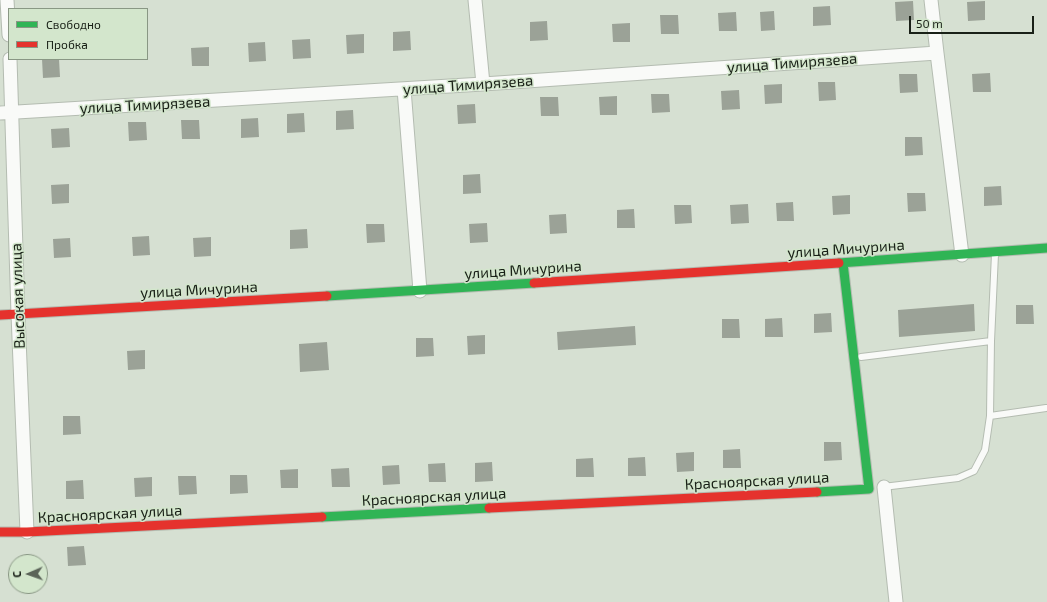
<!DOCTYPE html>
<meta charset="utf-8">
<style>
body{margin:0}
#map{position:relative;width:1047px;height:602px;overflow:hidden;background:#d6e0d2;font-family:"Exo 2",sans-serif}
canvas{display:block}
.legend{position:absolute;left:8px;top:8px;width:140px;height:52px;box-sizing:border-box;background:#d3e6cc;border:1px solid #899784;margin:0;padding:5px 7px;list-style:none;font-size:12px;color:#192017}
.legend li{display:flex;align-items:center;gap:8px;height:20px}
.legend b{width:20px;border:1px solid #899784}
.north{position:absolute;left:8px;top:554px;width:40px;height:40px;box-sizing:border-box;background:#d3e6cc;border:1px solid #899784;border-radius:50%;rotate:268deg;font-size:11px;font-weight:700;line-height:16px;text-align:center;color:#192017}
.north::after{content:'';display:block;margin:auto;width:14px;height:18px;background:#5b6358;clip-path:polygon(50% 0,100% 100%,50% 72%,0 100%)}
.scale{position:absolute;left:909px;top:16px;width:125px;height:18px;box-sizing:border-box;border:2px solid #192017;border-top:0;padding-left:5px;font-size:12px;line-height:14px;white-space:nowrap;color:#192017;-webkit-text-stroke:3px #d3e6cc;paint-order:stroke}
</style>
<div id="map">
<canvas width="1047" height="602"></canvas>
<ul class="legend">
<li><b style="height:5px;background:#30b455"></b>Свободно</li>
<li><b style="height:5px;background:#e5322d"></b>Пробка</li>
</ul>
<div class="north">С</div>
<div class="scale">50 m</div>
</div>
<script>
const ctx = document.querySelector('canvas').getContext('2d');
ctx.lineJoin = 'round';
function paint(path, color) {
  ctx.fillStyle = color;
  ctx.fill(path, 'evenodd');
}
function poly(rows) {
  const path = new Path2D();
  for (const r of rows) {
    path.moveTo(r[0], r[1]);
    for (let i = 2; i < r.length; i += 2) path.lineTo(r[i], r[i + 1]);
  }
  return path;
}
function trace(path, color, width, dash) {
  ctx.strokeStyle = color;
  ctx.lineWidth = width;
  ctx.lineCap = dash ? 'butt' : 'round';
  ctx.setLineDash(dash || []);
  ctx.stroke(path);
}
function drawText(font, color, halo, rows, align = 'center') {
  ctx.font = font + ' "Exo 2",sans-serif';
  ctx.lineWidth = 3;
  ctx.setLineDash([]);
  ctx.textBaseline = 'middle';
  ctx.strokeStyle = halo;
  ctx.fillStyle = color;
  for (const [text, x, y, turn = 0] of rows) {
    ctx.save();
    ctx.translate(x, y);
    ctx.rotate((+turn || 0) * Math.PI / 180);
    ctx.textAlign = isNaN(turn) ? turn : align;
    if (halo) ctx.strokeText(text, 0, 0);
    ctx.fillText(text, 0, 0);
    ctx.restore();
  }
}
paint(poly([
 [913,1,914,20,896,21,895,2],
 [985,1,985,20,968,21,967,2],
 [830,6,831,25,813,26,813,7],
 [774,11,775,30,761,31,760,12],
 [736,12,737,31,719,31,718,13],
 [660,15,678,15,679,34,661,34],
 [547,21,548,40,530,41,530,22],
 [630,23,630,42,613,42,612,24],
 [410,31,411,50,393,51,393,32],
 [364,34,364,53,347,54,346,35],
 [310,39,311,58,293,59,292,40],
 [265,42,266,61,249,62,248,43],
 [209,47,209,66,192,66,191,48],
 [42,59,59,59,60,77,43,78],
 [990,73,991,92,973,92,972,74],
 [899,74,917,74,918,92,900,93],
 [818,82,835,82,836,100,819,101],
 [782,84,782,103,765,104,764,85],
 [739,90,740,109,722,110,721,91],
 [651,94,669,94,670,112,652,113],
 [617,96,617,115,600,115,599,97],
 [540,97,558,97,559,116,541,116],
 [475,104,476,123,458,124,457,105],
 [353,110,354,129,336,130,336,111],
 [304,113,305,132,287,133,287,114],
 [258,118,259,137,241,138,241,119],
 [181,120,199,120,200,139,182,139],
 [128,122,146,122,147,140,129,141],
 [69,128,70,147,52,148,51,129],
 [905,137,922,137,923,155,905,156],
 [480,174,481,193,463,194,463,175],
 [69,184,69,203,52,204,51,185],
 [1001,186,1002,205,984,206,984,187],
 [907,193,925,193,926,211,908,212],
 [850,195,850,214,833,215,832,196],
 [793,202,794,221,777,221,776,203],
 [748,204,749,223,731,224,730,205],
 [674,205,691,205,692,223,675,224],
 [634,209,635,228,617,228,617,210],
 [566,214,567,233,550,234,549,215],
 [487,223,488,242,470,243,469,224],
 [366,224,384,224,385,242,367,243],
 [307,229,308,248,290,249,290,230],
 [149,236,150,255,133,256,132,237],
 [211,237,211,256,194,257,193,238],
 [70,238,71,257,54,258,53,239],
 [974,304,975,331,899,337,898,310],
 [1016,305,1033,305,1034,324,1016,324],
 [831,313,832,332,814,333,814,314],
 [782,318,783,337,765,337,765,319],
 [722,319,739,319,740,338,722,338],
 [635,326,636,345,558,350,557,332],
 [485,335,485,354,468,355,467,336],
 [416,338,433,338,434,356,416,357],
 [327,342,329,370,300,372,299,344],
 [145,350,145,369,128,370,127,351],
 [63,416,80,416,81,434,63,435],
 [824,442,841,442,842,460,824,461],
 [740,449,741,468,723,468,723,450],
 [694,452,694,471,677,472,676,453],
 [645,457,646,476,628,476,628,458],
 [593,458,594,477,576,477,576,459],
 [492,462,493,481,475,482,475,463],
 [445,463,446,482,429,482,428,464],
 [399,465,400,484,383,485,382,466],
 [349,468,350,487,332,487,331,469],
 [298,469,298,488,281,488,280,470],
 [230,475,247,475,248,493,230,494],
 [178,476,196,476,197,494,179,495],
 [152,477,152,496,135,497,134,478],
 [83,480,84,499,66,499,66,481],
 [84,546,86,565,68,566,67,547]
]), '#9ba297');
const lane = poly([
 [991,341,995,254],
 [861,357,991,341,990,416,1046,408],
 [883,487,958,478,974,471,985,450,990,416]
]);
const street = poly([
 [7,0,9,35],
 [475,0,483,84],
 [931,0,937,53,962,255],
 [10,59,18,314,27,532],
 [404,89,420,291],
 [0,113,483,84,937,53],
 [884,487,896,602]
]);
const fast = poly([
 [839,263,1047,248],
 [327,296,534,283],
 [817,492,869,489,843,263],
 [322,517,489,508]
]);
const jam = poly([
 [534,283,839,263],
 [0,315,327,296],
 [489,508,817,492],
 [0,532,27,532,322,517]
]);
trace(lane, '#b4bcb1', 8);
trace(street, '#b4bcb1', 15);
trace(fast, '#b4bcb1', 11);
trace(jam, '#b4bcb1', 11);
trace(lane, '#f9faf8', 6);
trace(street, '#f9faf8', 13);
trace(fast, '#30b455', 9);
trace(jam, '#e5322d', 9);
drawText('15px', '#192017', '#d3e6cc', [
 ["улица Тимирязева",792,63,-4],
 ["улица Тимирязева",468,85,-4],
 ["улица Тимирязева",145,105,-3],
 ["улица Мичурина",846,249,-4],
 ["улица Мичурина",523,270,-4],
 ["улица Мичурина",199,290,-3],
 ["Высокая улица",18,296,-92],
 ["Красноярская улица",757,481,-3],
 ["Красноярская улица",434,497,-3],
 ["Красноярская улица",110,514,-3]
]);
</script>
